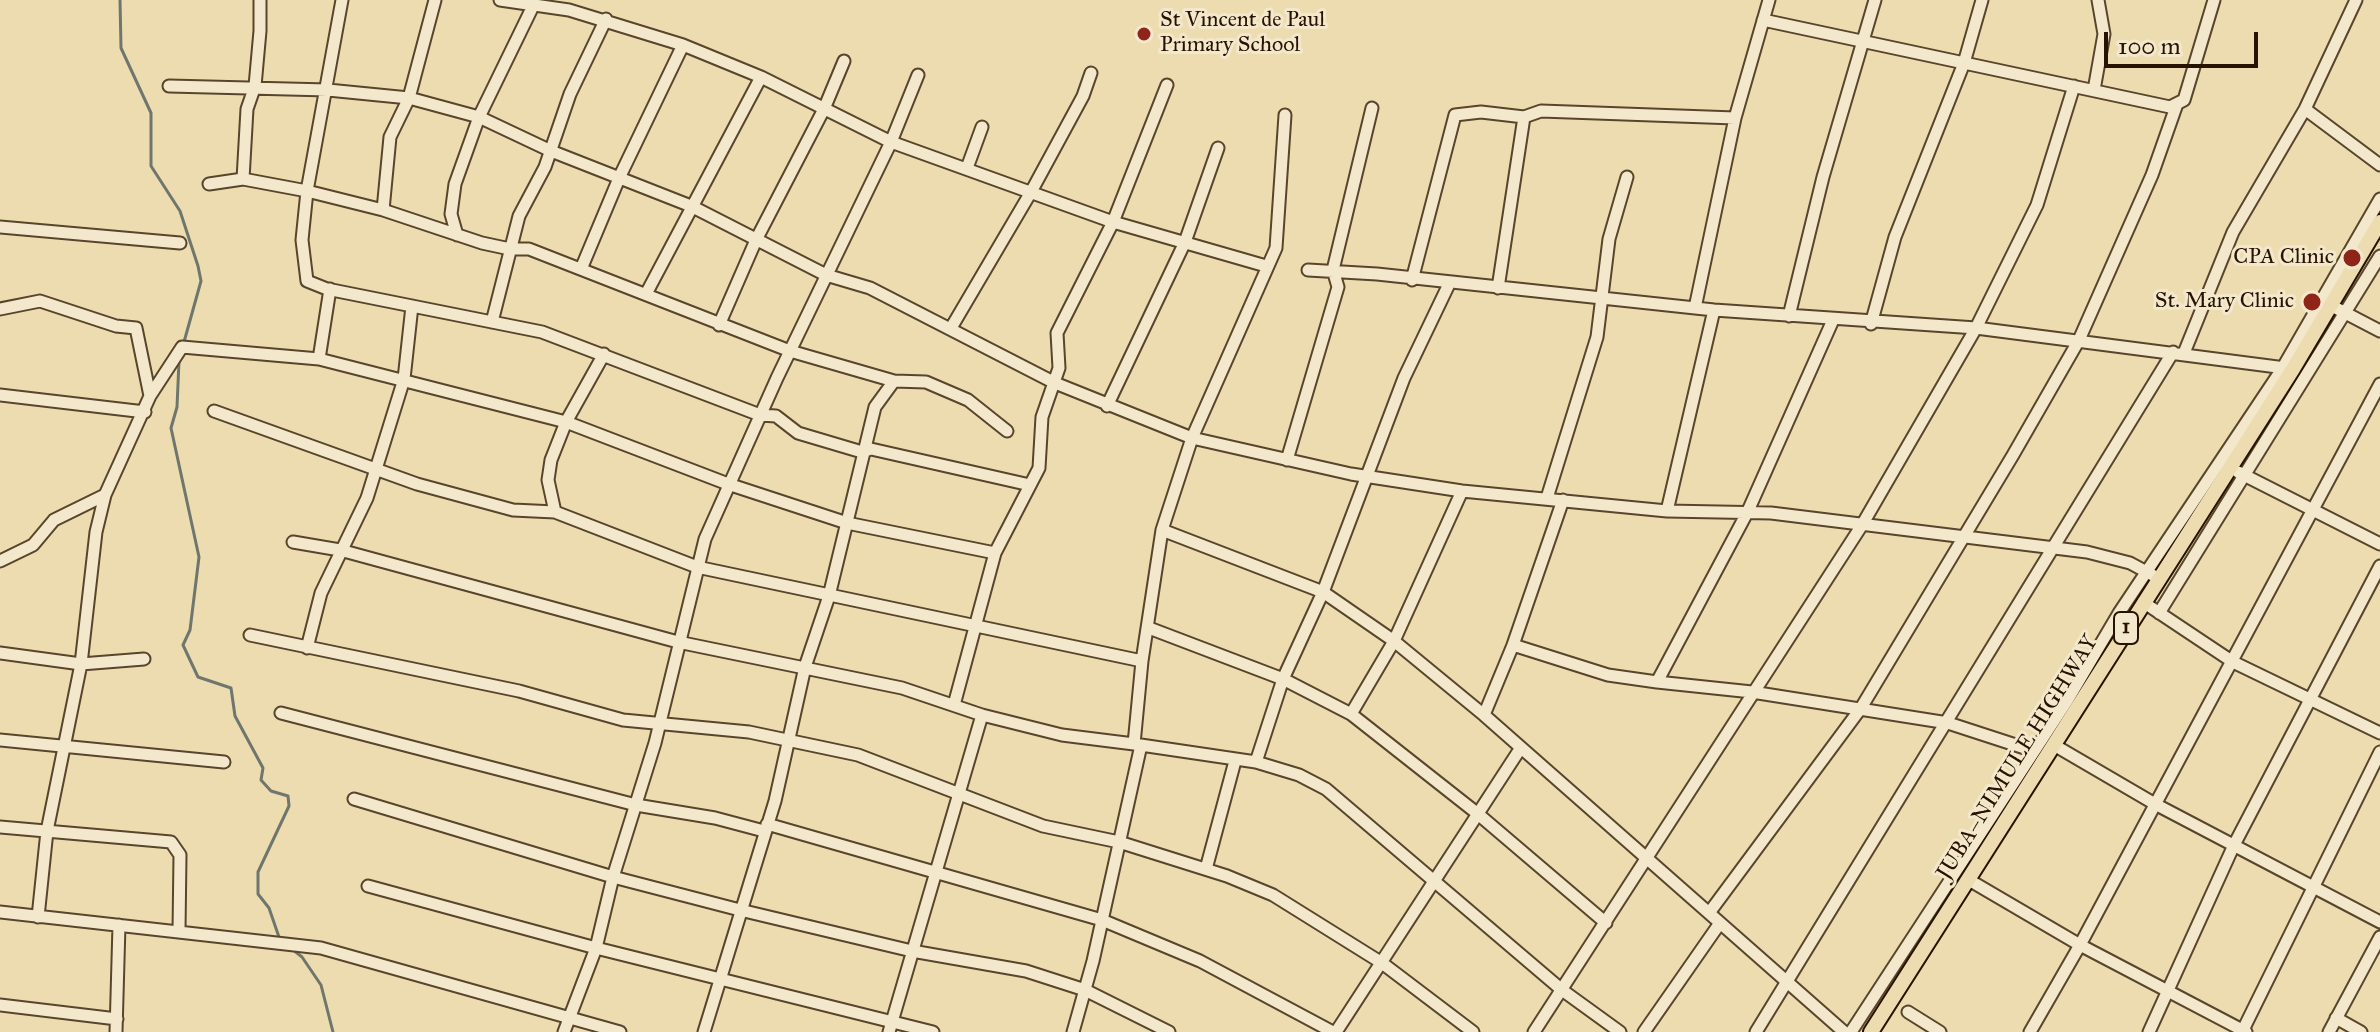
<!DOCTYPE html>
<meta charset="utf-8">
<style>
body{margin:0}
#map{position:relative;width:2380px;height:1032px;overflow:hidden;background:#eddcb0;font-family:"IM FELL Great Primer",serif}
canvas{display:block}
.scale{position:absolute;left:2104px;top:32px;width:154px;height:36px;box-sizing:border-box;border:4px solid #271300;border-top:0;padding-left:10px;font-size:24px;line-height:28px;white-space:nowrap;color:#271300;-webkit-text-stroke:6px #f3e8cc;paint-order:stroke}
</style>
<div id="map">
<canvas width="2380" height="1032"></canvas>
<div class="scale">100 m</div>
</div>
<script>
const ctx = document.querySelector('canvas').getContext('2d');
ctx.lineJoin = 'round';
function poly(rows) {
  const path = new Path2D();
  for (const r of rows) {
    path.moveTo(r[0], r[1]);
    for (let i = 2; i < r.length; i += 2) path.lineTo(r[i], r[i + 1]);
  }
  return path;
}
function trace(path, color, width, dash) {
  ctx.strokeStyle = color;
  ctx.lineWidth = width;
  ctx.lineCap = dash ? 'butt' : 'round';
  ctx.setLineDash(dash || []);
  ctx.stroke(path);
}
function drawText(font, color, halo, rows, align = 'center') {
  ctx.font = font + ' "IM FELL Great Primer",serif';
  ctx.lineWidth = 6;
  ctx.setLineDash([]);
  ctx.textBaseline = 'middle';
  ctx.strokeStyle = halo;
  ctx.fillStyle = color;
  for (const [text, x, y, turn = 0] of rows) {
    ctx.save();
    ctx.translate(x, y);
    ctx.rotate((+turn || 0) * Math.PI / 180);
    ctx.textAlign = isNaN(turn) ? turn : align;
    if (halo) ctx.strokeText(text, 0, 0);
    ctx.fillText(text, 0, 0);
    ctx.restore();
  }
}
trace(poly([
 [120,0,121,48,151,113,151,166,180,211,198,266,201,281,184,342],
 [179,361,177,407,171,428,199,557,190,630,183,645,198,677,231,688,235,716,263,768,261,780,271,791,288,796,289,806,258,872,258,894,269,908,280,940],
 [292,949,302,957,321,985,333,1032]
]), '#6f766e', 3);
const minor = poly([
 [342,0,307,191,302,240,307,281,327,289,542,332,760,415,776,416,798,433,862,452,871,449,1030,485],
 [500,0,569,10,683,45,761,77,891,142,1113,222,1266,266],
 [1763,20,2170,107,2184,100,2214,0],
 [169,86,328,90,409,98,479,117,551,151,691,206,826,275,870,288,1055,383,1192,438,1351,474,1462,491,1667,511,1771,513,2087,552,2130,563,2158,578],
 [2094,90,2104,34,2098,0],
 [2305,109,2380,165],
 [1285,115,1276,248,1192,438,1162,530,1142,661,1134,744,1256,762,1299,775,1326,789,1562,990,1620,1032],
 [967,168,982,127],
 [243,179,247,109,255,86,260,31,260,0],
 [209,184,243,179,307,191,383,210,482,243,510,249,529,249,790,351,894,381],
 [383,210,390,137,409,98,435,0],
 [0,227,180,243],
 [457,235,451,214,455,184,479,117,533,6],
 [581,269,620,176,683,45],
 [1308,270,1377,274,1714,310,1976,328,2293,369],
 [1412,280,1455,115,1481,112,1524,117],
 [1498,288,1524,117,1541,111,1735,118],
 [646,294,761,77],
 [2332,306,2380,331],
 [1695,308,1735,118,1769,0],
 [0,309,40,301,116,326,136,328,150,396,182,347,319,359,566,422,728,484,847,523,995,553],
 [1789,316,1823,177,1875,0],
 [1833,320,1748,511,1657,682,1752,692,1948,723,2034,751],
 [492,322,519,216,545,167,570,94,606,19],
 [1871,324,1895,237,1964,63,1982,0],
 [719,325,756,240,824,109,844,61],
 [951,328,1031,192,1083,96,1091,73],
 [2184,353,2233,232,2305,109,2356,0],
 [319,359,330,289],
 [0,395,145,412],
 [1107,406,1185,242,1218,148],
 [214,411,417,484,513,510,555,512,697,567,1142,661],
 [1287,460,1338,287,1333,270,1372,108],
 [2238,472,2380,544],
 [1462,491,1394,641,1351,714,1478,814,1606,923],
 [1547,498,1597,337,1609,239,1627,177],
 [1667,511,1714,310],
 [555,512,548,480,551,460,566,422,604,354],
 [1162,530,1323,592,1394,641,1484,715,1844,1032],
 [293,542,340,550,678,642,902,688,982,715],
 [0,561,33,545,54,520,105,495],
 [2143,602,2233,662,2380,733],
 [2159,613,2380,256],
 [1149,628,1283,679,1351,714],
 [250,635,519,691,623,720,749,732,858,755,1043,826,1119,842,1227,876,1273,895,1382,963,1473,1032],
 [1513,645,1608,675,1657,682],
 [307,648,321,593,367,498,404,379,412,306],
 [0,653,81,664,144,659],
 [954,705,995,553,1039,468,1042,417,1059,368,1057,333,1113,222,1167,85],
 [281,713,636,805,715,818,764,831],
 [1484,715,1513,645,1563,500],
 [0,740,224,762],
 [2054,745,2155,804,2380,922],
 [1256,762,1283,679,1323,592,1404,378,1450,282],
 [354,799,613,877,740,910,912,951,1026,971,1085,990,1169,1032],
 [767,824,1102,920,1200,961,1333,1032],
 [0,827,171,842,180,855,179,931],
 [1206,869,1235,761],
 [1969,880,2080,945,2246,1032],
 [368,886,596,948,933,1032],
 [0,912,321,948,620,1032],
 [1709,913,1861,708,2013,455,2079,340,2152,175,2177,104],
 [38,917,47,831,81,664,96,532,105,495,150,396],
 [0,1005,117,1019],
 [1908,1012,1940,1032],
 [2336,1018,2361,1032],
 [116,1032,119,925],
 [564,1032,596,948,613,877,655,743,705,539,777,378,891,142,918,75],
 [704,1032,775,801,805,667,829,596,875,407,894,381,926,382,968,400,1007,431],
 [889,1032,982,715,1062,735,1134,744],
 [1073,1032,1093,961,1141,745],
 [1336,1032,1520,749],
 [1534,1032,1862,525,1976,328,2037,205,2074,86],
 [1644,1032,1720,923],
 [1756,1032,2173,352],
 [1851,1032,2067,701,2119,613,2282,369,2380,199],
 [2030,1032,2080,945,2380,384],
 [2149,1032,2234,845,2380,566],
 [2242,1032,2380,752],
 [2329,1032,2380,937]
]);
const major = poly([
 [1871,1032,2293,369,2380,222]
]);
trace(minor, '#58452c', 15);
trace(major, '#271300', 18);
trace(minor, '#f3e8cc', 11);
trace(major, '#eddcb0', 14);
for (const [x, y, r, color] of [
 [1144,34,8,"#8f2418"],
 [2352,258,10,"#8f2418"],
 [2312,302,10,"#8f2418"]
]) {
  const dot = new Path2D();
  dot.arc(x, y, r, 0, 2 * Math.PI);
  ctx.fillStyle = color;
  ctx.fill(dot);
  trace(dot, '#f3e8cc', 3);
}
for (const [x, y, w] of [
 [2126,628,24]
]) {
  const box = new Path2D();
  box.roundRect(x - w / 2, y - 16, w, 32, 6);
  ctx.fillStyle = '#f3e8cc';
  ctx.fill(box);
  trace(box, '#271300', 2);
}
drawText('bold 20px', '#271300', null, [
 ["1",2126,628]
]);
drawText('22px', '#271300', '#f3e8cc', [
 ["St Vincent de Paul",1160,21,"left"],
 ["Primary School",1160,46,"left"],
 ["CPA Clinic",2334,258],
 ["St. Mary Clinic",2294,302]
], 'right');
drawText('22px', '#271300', '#f3e8cc', [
 ["JUBA–NIMULE HIGHWAY",2018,758,-58]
]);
</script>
